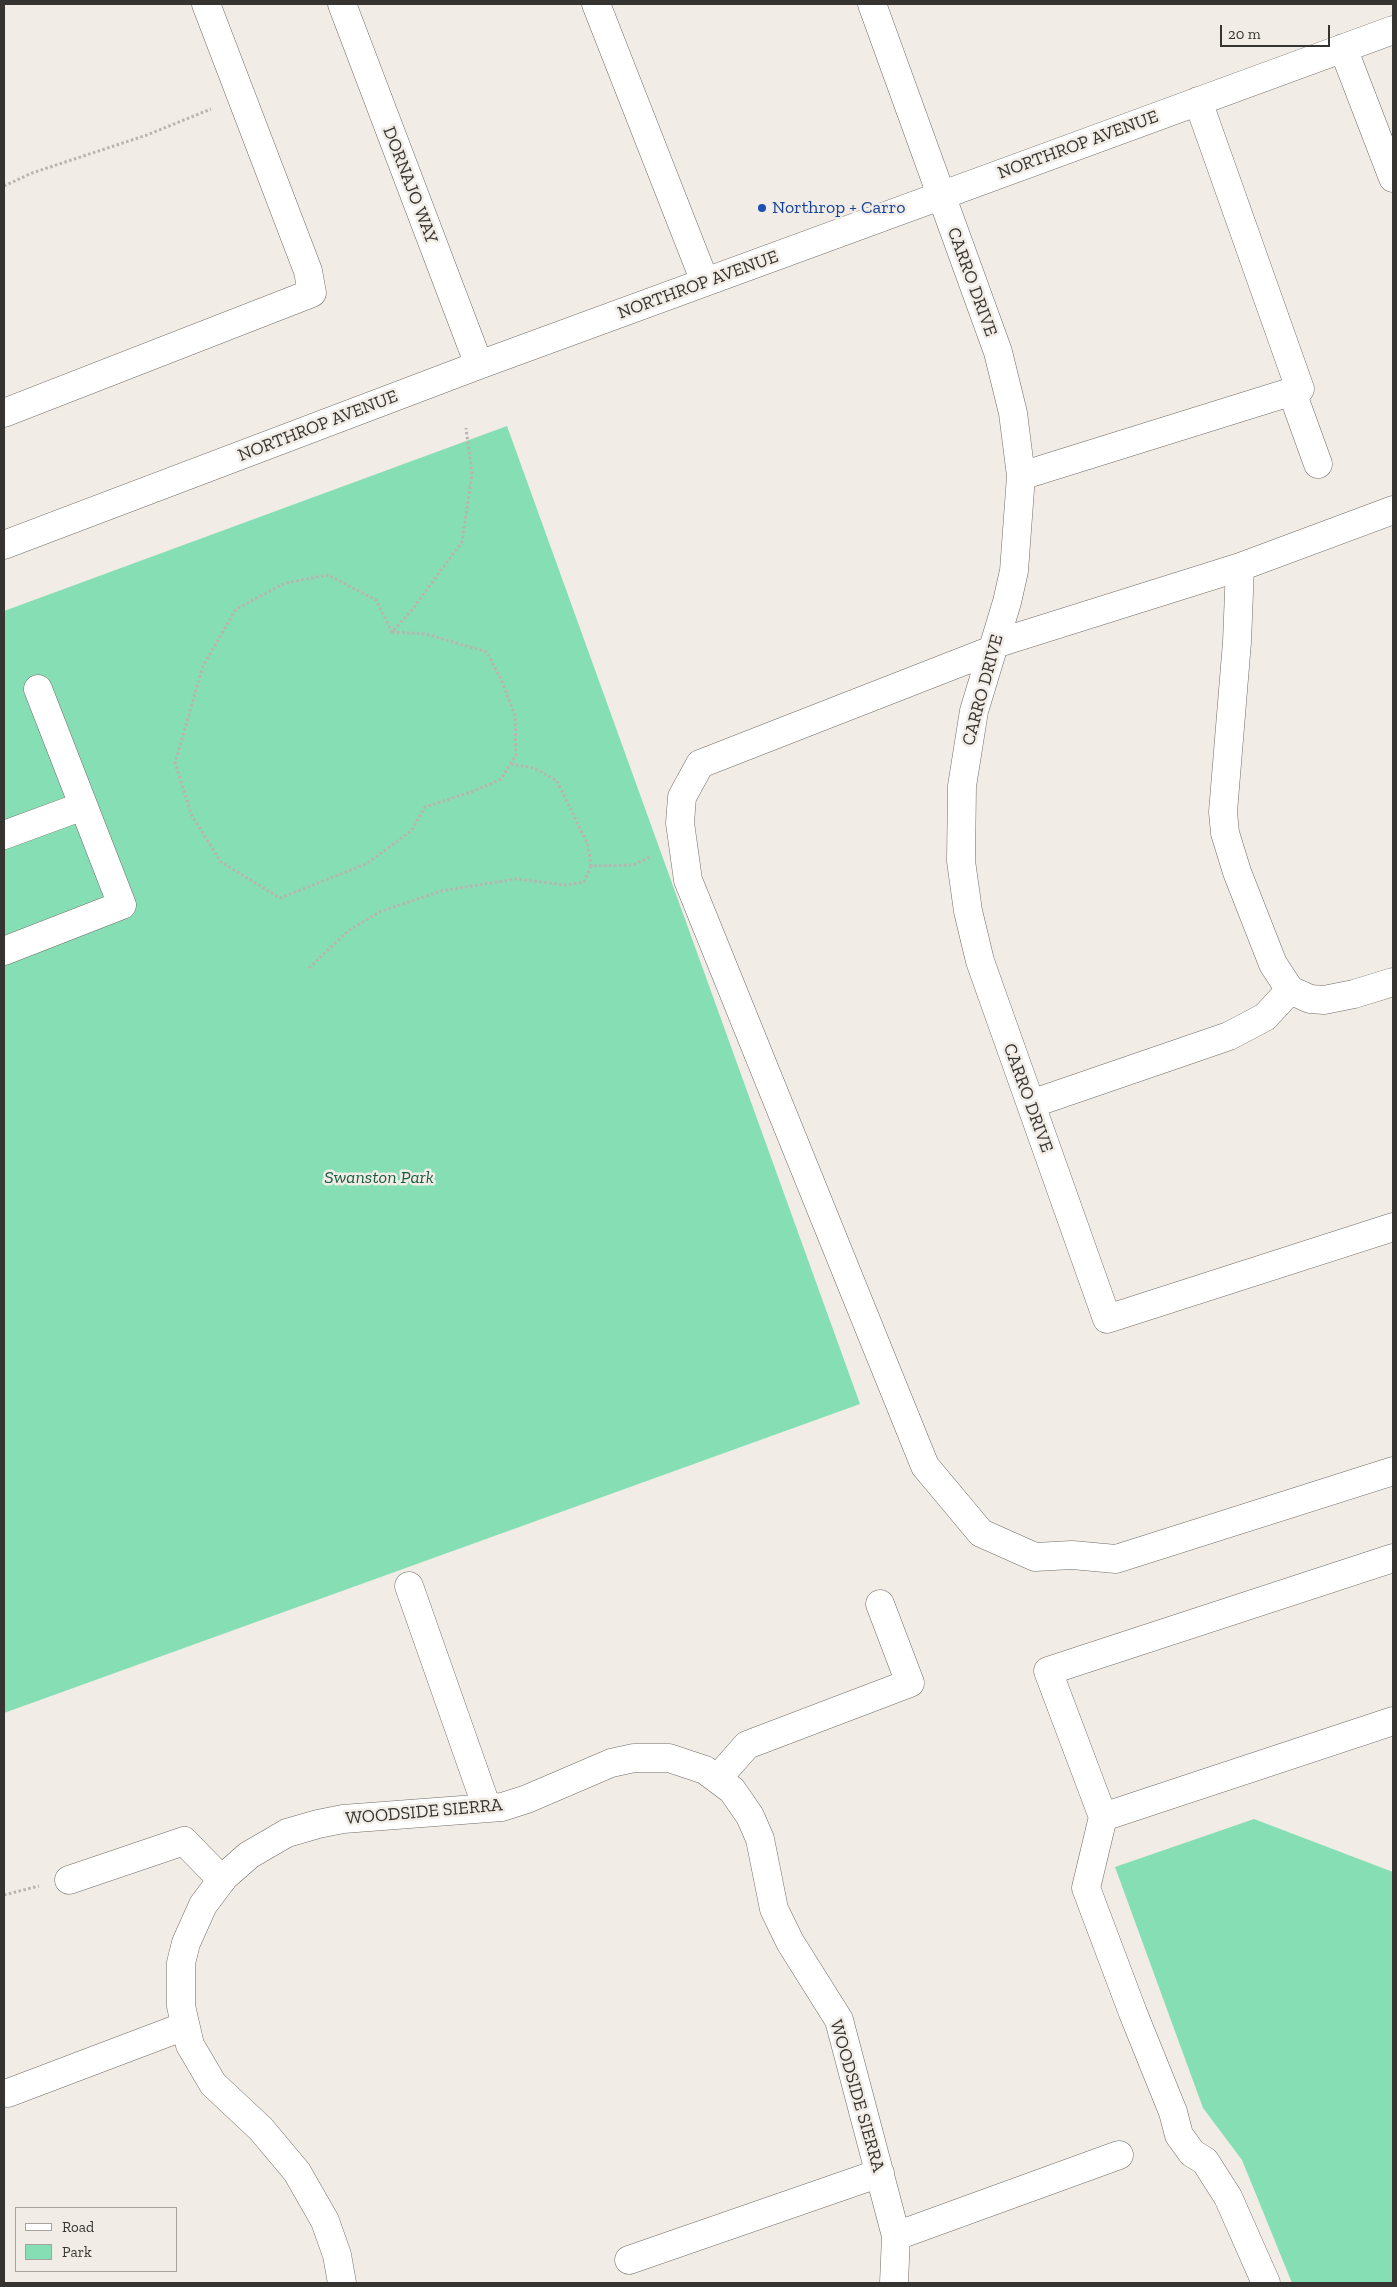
<!DOCTYPE html>
<style>
body{margin:0}
#map{position:relative;width:1397px;height:2287px;overflow:hidden;background:#f2ece6;font-family:"Zilla Slab",serif}
canvas{display:block}
.frame{position:absolute;inset:0;border:5px solid #363431;pointer-events:none}
.legend{position:absolute;left:15px;top:2207px;width:162px;height:65px;box-sizing:border-box;background:#f2ece6;border:1px solid #a7a29e;margin:0;padding:6px 9px;list-style:none;font-size:15px;color:#363431}
.legend li{display:flex;align-items:center;gap:10px;height:25px}
.legend b{width:25px;border:1px solid #a7a29e}
.scale{position:absolute;left:1220px;top:25px;width:110px;height:22px;box-sizing:border-box;border:2px solid #363431;border-top:0;padding-left:6px;font-size:15px;line-height:18px;white-space:nowrap;color:#363431;-webkit-text-stroke:4px #f2ece6;paint-order:stroke}
</style>
<div id="map">
<canvas width="1397" height="2287"></canvas>
<div class="frame"></div>
<ul class="legend">
<li><b style="height:6px;background:#fff"></b>Road</li>
<li><b style="height:14px;background:#86dfb4"></b>Park</li>
</ul>
<div class="scale">20 m</div>
</div>
<script>
const ctx = document.querySelector('canvas').getContext('2d');
ctx.lineJoin = 'round';
function paint(path, color) {
  ctx.fillStyle = color;
  ctx.fill(path, 'evenodd');
}
function poly(rows) {
  const path = new Path2D();
  for (const r of rows) {
    path.moveTo(r[0], r[1]);
    for (let i = 2; i < r.length; i += 2) path.lineTo(r[i], r[i + 1]);
  }
  return path;
}
function trace(path, color, width, dash) {
  ctx.strokeStyle = color;
  ctx.lineWidth = width;
  ctx.lineCap = dash ? 'butt' : 'round';
  ctx.setLineDash(dash || []);
  ctx.stroke(path);
}
function drawText(font, color, halo, rows, align = 'center') {
  ctx.font = font + ' "Zilla Slab",serif';
  ctx.lineWidth = 5;
  ctx.setLineDash([]);
  ctx.textBaseline = 'middle';
  ctx.strokeStyle = halo;
  ctx.fillStyle = color;
  for (const [text, x, y, turn = 0] of rows) {
    ctx.save();
    ctx.translate(x, y);
    ctx.rotate((+turn || 0) * Math.PI / 180);
    ctx.textAlign = isNaN(turn) ? turn : align;
    if (halo) ctx.strokeText(text, 0, 0);
    ctx.fillText(text, 0, 0);
    ctx.restore();
  }
}
paint(poly([
 [507,426,860,1404,4,1713,4,611],
 [1254,1819,1393,1872,1393,2283,1292,2283,1242,2160,1203,2108,1115,1867]
]), '#86dfb4');
const minor = poly([
 [342,4,479,365],
 [596,4,705,282],
 [872,4,998,352,1013,413,1021,476,1014,571,1007,602,974,711,962,786,961,861,968,911,980,961,1107,1319,1393,1227],
 [1343,48,1393,178],
 [1292,392,1318,464],
 [4,413,312,293,308,271,206,4],
 [1021,476,1300,389,1198,101],
 [4,545,479,365,1393,30],
 [1240,567,1393,510],
 [995,644,1240,567,1237,642,1223,812,1225,833,1237,872,1273,964,1290,990,1310,999,1324,1000,1354,994,1393,982],
 [992,650,700,764,682,797,680,823,688,880,925,1466,981,1533,1035,1557,1072,1555,1116,1559,1393,1471],
 [4,835,83,806],
 [4,951,122,905,38,689],
 [1031,1104,1229,1036,1265,1017,1290,990],
 [409,1586,487,1808],
 [717,1779,747,1745,910,1683,880,1604],
 [1103,1817,1393,1721],
 [69,1880,184,1841,222,1880],
 [8,2093,185,2026],
 [896,2236,1119,2155],
 [629,2260,880,2173],
 [342,2283,337,2255,325,2221,297,2172,261,2129,213,2084,190,2045,181,2006,181,1963,186,1943,203,1905,224,1877,249,1855,287,1833,318,1824,343,1819,502,1807,527,1799,611,1763,634,1758,669,1758,705,1770,732,1790,750,1816,760,1839,774,1909,790,1942,839,2020,896,2236,894,2283],
 [1266,2283,1228,2197,1205,2161,1192,2153,1179,2135,1173,2112,1133,2013,1086,1888,1103,1817,1048,1671,1393,1558]
]);
trace(minor, '#716c66', 29);
trace(poly([
 [4,186,32,173,147,135,211,109],
 [392,632,426,634,487,652,503,684,515,716,516,755,501,779,474,791,425,807,411,831,366,864,280,898,221,862,192,816,175,763,203,666,236,609,285,583,328,575,376,600,392,632,411,611,462,542,472,474,466,428],
 [511,764,534,768,557,781,588,845,591,866,633,865,652,856],
 [309,968,348,931,379,912,441,891,516,879,566,885,584,882,591,866],
 [4,1895,39,1886]
]), '#b9b4af', 3, [2.5, 2.5]);
trace(minor, '#fff', 28);
for (const [x, y, r, color] of [
 [762,208,5,"#1a4fb4"]
]) {
  const dot = new Path2D();
  dot.arc(x, y, r, 0, 2 * Math.PI);
  ctx.fillStyle = color;
  ctx.fill(dot);
  trace(dot, '#f2ece6', 2);
}
drawText('18px', '#363431', '#f2ece6', [
 ["NORTHROP AVENUE",1078,145,-20],
 ["DORNAJO WAY",410,185,69],
 ["CARRO DRIVE",972,282,70],
 ["NORTHROP AVENUE",698,285,-20],
 ["NORTHROP AVENUE",318,426,-21],
 ["CARRO DRIVE",983,690,-75],
 ["CARRO DRIVE",1028,1098,70],
 ["WOODSIDE SIERRA",424,1812,-5],
 ["WOODSIDE SIERRA",857,2096,74]
]);
drawText('18px', '#164399', '#f2ece6', [
 ["Northrop + Carro",772,208]
], 'left');
drawText('italic 18px', '#135d40', '#f2ece6', [
 ["Swanston Park",379,1178]
]);
</script>
